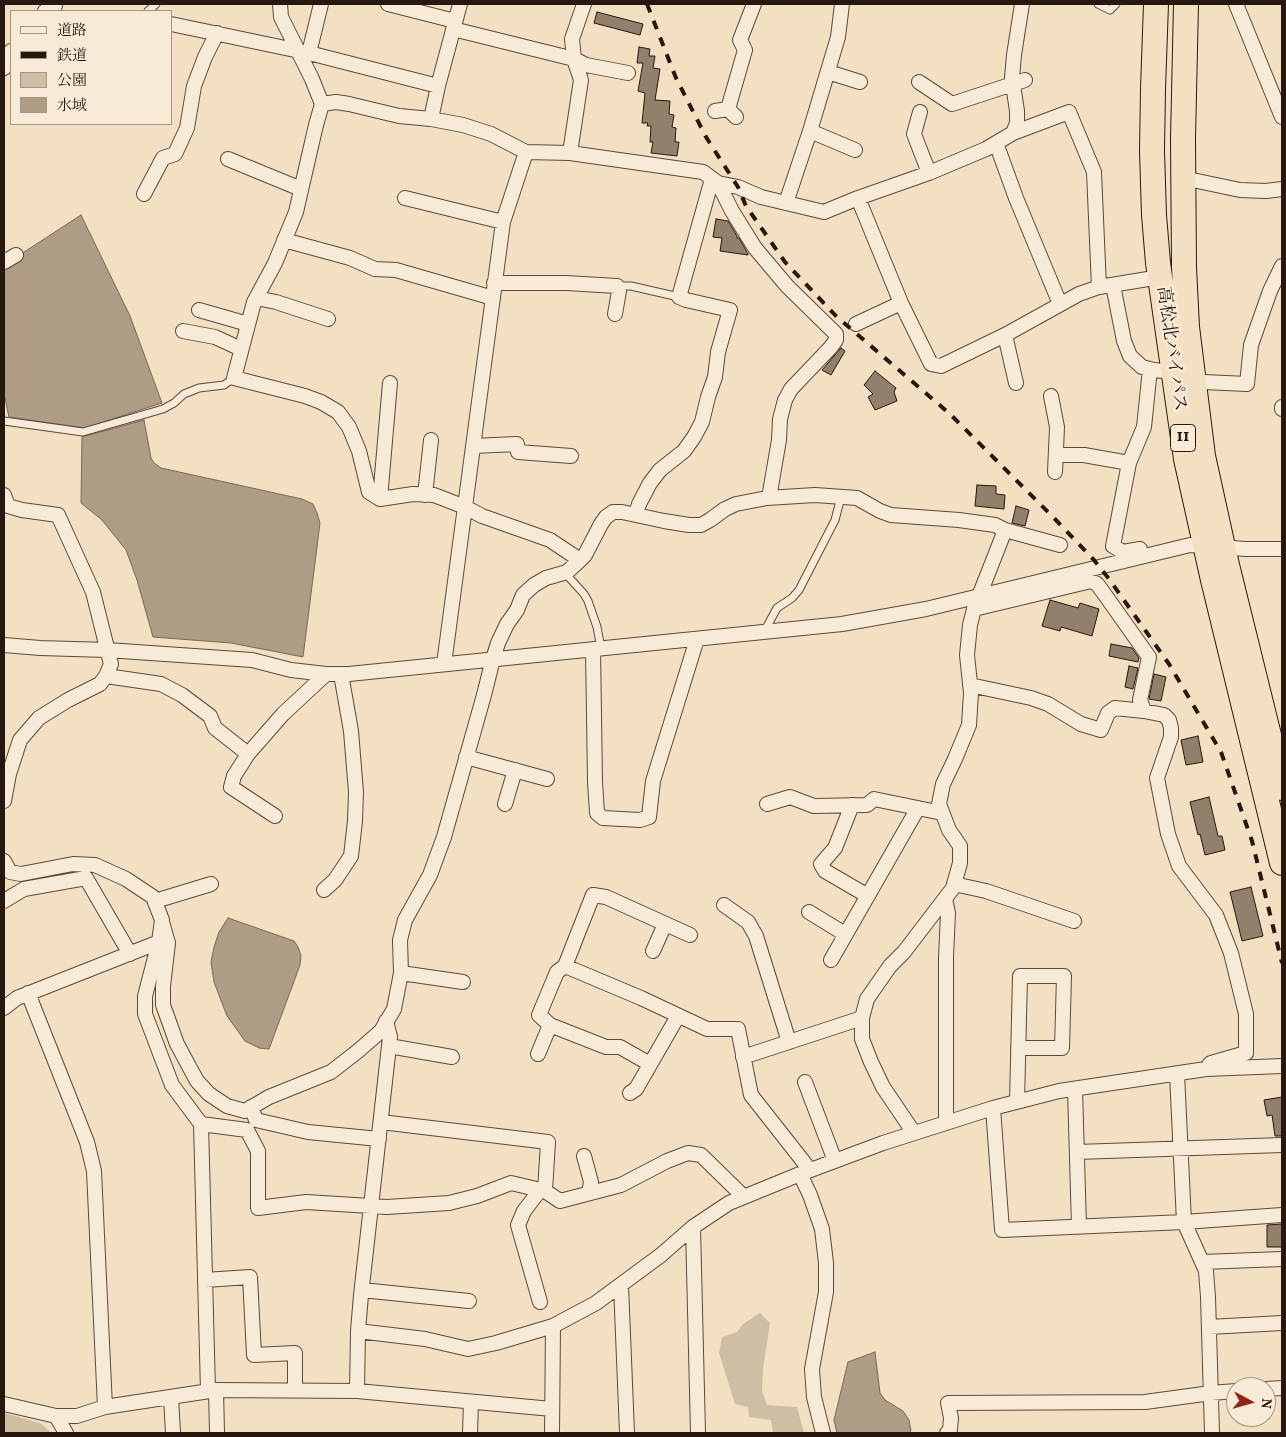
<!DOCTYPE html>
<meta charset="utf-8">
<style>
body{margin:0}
#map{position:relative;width:1286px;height:1437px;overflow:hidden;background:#f3e0c3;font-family:Vollkorn,"Noto Serif JP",serif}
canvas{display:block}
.frame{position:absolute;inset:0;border:5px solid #28170e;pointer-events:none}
.legend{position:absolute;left:10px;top:10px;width:162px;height:115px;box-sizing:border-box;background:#f7ebd8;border:1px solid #a49687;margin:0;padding:6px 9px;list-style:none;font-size:15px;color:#28170e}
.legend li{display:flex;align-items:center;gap:10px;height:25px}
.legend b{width:25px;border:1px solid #a49687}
.north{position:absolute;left:1226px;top:1377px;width:50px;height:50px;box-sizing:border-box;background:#f7ebd8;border:1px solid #a49687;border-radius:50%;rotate:96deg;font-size:14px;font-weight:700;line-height:20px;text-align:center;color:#28170e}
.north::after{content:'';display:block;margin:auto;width:18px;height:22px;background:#8f2418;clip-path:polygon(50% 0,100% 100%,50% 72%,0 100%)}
</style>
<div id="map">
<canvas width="1286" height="1437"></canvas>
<div class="frame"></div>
<ul class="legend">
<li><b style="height:6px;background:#f7ebd8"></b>道路</li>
<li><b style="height:6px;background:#28170e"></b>鉄道</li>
<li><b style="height:14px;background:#d0bea4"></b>公園</li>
<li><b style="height:14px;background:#ae9c85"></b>水域</li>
</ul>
<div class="north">N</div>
</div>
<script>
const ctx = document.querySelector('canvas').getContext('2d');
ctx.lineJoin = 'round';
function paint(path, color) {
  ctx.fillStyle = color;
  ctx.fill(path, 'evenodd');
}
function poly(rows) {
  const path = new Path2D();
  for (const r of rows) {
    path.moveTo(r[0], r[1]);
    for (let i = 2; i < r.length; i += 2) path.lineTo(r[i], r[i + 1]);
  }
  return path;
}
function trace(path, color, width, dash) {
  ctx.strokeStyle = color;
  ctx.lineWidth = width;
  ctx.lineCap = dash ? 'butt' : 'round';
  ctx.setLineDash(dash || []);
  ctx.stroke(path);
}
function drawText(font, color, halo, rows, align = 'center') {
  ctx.font = font + ' Vollkorn,"Noto Serif JP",serif';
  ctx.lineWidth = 5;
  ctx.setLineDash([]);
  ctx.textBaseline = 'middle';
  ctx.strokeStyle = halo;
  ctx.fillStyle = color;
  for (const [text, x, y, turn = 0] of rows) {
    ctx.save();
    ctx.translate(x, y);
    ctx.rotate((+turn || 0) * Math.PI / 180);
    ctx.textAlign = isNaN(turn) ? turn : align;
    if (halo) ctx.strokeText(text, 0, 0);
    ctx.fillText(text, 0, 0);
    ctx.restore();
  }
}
paint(poly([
 [760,1313,770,1323,763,1369,762,1391,767,1405,797,1407,804,1433,773,1433,771,1420,749,1417,748,1407,735,1404,719,1353,722,1337,737,1332,743,1324],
 [4,1413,40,1423,52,1433,4,1433]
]), '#d0bea4');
const water = poly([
 [81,215,130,316,162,403,85,428,9,417,4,394,4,267,18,256,81,215],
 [144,420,151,458,154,463,161,468,302,499,313,504,317,513,320,523,303,657,231,643,153,637,137,580,126,550,102,520,81,503,82,437,144,420],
 [228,918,294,941,298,947,301,955,300,965,269,1049,259,1048,245,1041,227,1016,214,982,211,962,214,947,219,932,228,918],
 [875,1352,880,1393,885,1400,903,1411,909,1420,911,1431,908,1433,837,1433,834,1420,848,1362,875,1352]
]);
paint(water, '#ae9c85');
trace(water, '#786755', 1);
const building = poly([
 [597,12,643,24,640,35,594,23,597,12],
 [639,47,650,49,649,56,655,56,653,68,660,69,655,100,670,101,669,114,674,115,672,127,676,128,675,142,679,142,677,156,651,153,653,142,650,142,651,126,647,126,648,123,642,123,645,93,638,91,643,63,637,63,639,47],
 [716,219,728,221,737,236,737,238,739,238,748,254,748,255,720,251,722,238,713,237,716,219],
 [841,348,845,351,831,375,822,370,841,348],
 [875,371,896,388,894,392,897,401,875,410,868,397,873,394,864,385,875,371],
 [977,485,996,486,996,494,1005,495,1004,509,975,506,977,485],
 [1016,506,1029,510,1025,526,1012,523,1016,506],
 [1050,600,1078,608,1080,603,1099,609,1092,636,1061,627,1060,631,1042,626,1050,600],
 [1111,644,1132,648,1139,658,1138,662,1109,656,1111,644],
 [1129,666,1138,668,1133,689,1125,687,1129,666],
 [1154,674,1166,677,1161,701,1149,699,1154,674],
 [1198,736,1203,762,1186,765,1181,740,1198,736],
 [1209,797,1218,836,1222,836,1225,850,1205,855,1200,834,1198,835,1190,802,1209,797],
 [1251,887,1263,936,1242,941,1230,892,1251,887],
 [1282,1097,1282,1136,1275,1136,1272,1115,1267,1116,1264,1100,1282,1097],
 [1282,1224,1282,1247,1267,1247,1267,1225,1282,1224]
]);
paint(building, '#92806c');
trace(building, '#28170e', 1);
const lane = poly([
 [1098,4,1110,10,1116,4],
 [148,11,156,4],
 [617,286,631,286,679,297],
 [4,421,83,432,163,409,174,403,184,394,199,388,224,385,234,378],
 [565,573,584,594,588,601,597,627,601,648],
 [764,632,777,608,792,598,799,590,835,520,841,497]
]);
const street = poly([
 [280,4,281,17,312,79,322,104,316,125,296,212,275,263,254,302,234,378,305,396,321,402,338,412,349,427,359,451,369,492,380,499,413,494,434,495,465,507,482,516,550,540,580,560],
 [388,4,455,21],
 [1236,4,1282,117],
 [45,11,55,6],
 [171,24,309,53,321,4],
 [453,29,574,59,586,65,628,73],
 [309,53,438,86],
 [4,68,11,51],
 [828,72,860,82],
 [919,82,952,104,1025,80],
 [322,104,336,102,349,104,399,116,431,119,463,125,491,134,526,152,570,153,703,172,718,183,738,187,761,197,824,212,858,198,929,173,986,149,1013,133,1017,123,1017,111,1012,78,1014,55,1022,4],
 [715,111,728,109],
 [920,112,914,134,929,173],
 [736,117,728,109,745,50,740,40,754,4],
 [431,119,438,86,460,4],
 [810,131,855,150],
 [1013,133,1069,112,1094,172,1099,287],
 [996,143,1016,198,1060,304],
 [570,153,581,80,574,59,572,39,584,4],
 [228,159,301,189],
 [1183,178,1240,190,1266,191,1282,189],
 [718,183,732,211,755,248,787,286,836,334,836,340,831,347,791,389,785,400,780,419,779,440,769,498],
 [144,194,163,158,175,154,187,128,194,86,205,57,217,33],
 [405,198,503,222],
 [858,198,901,303,931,364,941,366,1005,335,1079,294,1099,287,1160,277],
 [786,203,810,131,838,37,842,4],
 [284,240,350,258,375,269,396,270,493,298],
 [4,262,16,255],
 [494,283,566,283,617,286,619,291,615,314],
 [1113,285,1124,341,1130,356,1142,367,1154,370,1173,372],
 [256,298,276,302,328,319],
 [199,310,248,324],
 [856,324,901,303],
 [183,331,215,337,241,349],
 [1005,335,1016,383],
 [1194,384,1204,382,1247,384,1251,345,1270,291,1282,266],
 [1051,396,1057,427,1055,472],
 [1282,407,1282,409],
 [473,446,517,444,518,452,571,456],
 [1056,455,1084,455,1129,463],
 [4,495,8,506,22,510,58,515,93,592,111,664,106,676,100,684,68,700,39,718,20,740,9,774,4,801],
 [425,495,431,440],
 [380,499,390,383],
 [636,514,639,504,650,483,660,470,684,451,694,437,702,422,708,397,715,377,718,352,730,310,686,300,679,297,712,179],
 [1140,549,1123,552,1113,546,1129,463,1144,427,1150,369],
 [974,609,1091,581,1097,584,1103,592,1149,657,1140,700,1144,711,1164,715,1169,720,1171,728,1171,737,1157,778,1168,834,1179,866,1216,915,1231,953,1246,1014,1246,1053,1211,1063,1209,1065],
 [4,645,40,648,107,650,252,660,291,670,326,674,349,674,842,624,926,609,1190,545,1246,549,1282,549],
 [593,649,595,782,597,813,603,818,640,820,649,817,653,781,697,639],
 [444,664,503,222,526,152],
 [106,676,161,684,182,695,210,716,215,728,248,754],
 [970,685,1031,698,1048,704,1081,724,1101,730,1108,713,1115,708,1144,711],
 [466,757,547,779],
 [505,804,515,770],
 [767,804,790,797,814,806,867,805,874,799,942,813],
 [852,805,835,848,821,864,825,871,868,896],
 [275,816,231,787,234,776,248,754,283,714,326,674],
 [4,861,10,872,21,874,73,864,95,865,126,879,153,897,162,920,159,942,145,996,145,1014,172,1085,201,1124,208,1391],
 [954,884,986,891,1074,921],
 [324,890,335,880,351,856,355,821,356,792,351,731,341,674],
 [945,899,948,913,946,957,946,1123],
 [4,901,24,889,86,878,130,954],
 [155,901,211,884],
 [724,905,748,922,756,936,789,1042],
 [809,912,845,934],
 [162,922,168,943,163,986,163,1005,177,1044,197,1081,209,1094,227,1106,245,1111,269,1097,331,1072,358,1051,381,1031,394,1009,401,973,400,940,405,920,430,875,444,837,484,695,493,659,498,643,507,624,517,610,523,595,534,585,546,578,567,572,580,560,585,555,601,524,606,517,613,512,622,512,664,521,689,525,701,525,710,520,725,509,736,504,767,498,815,495,857,498,880,511,891,515,959,520,995,525,1005,530],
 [690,935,606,897,593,895,565,966,641,998,707,1029,738,1029,751,1095,810,1170],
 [653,951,665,924],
 [831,960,918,808],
 [565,966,557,972,539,1015,550,1025,606,1047,620,1047,650,1064],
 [401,973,463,982],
 [28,993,87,1142,94,1171,105,1407],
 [4,1008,17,998,159,942],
 [389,1046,452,1057],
 [538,1054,550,1025],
 [743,1057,862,1018],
 [1177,1074,1184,1222,1206,1271,1208,1297,1212,1433],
 [805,1082,835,1161],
 [1075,1089,1079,1227],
 [630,1093,636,1089,678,1016],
 [1017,1102,1020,976,1064,976,1062,1048,1018,1048],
 [251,1107,256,1120,308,1132,379,1139],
 [993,1108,1002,1230,1184,1222,1282,1215],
 [381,1122,548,1142,545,1191],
 [201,1124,247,1130,258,1151,258,1208,306,1202,387,1207,449,1203,477,1196,511,1183,545,1191,560,1201,621,1185,667,1161,688,1153,701,1155,743,1196],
 [914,1133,883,1087,871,1062,862,1039,862,1018,867,999,890,966,904,952,953,888,960,863,960,846,949,830,939,804,943,784,955,759,969,725,971,693,967,655,970,625,974,609,1005,530,1060,545],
 [1077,1152,1282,1145],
 [584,1156,591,1182,589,1193],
 [800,1174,810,1195,822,1229,826,1263,826,1292,812,1369,814,1397,823,1433],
 [693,1227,698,1433],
 [1202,1262,1282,1259],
 [205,1280,250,1277,254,1355,295,1353,295,1390],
 [621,1285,627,1433],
 [362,1290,469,1301],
 [540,1302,518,1225,524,1211,540,1190],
 [1209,1327,1282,1323],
 [358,1331,425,1339,468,1349,496,1343,553,1326,596,1303,661,1255,693,1227,729,1203,800,1174,883,1143,993,1108,1059,1091,1206,1069,1282,1066],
 [1266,1389,1282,1388],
 [216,1390,217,1433],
 [357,1391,358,1331,361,1295,390,1037,386,1021],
 [171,1397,173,1433],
 [4,1404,56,1416,77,1416,105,1407,216,1390,357,1391,552,1409],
 [56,1416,66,1433],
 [470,1433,471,1402],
 [552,1433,553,1326],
 [947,1433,950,1430,951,1418,948,1403,1145,1402,1211,1393,1236,1391]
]);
const highway = poly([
 [1156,4,1153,89,1152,151,1154,215,1158,263,1186,459,1213,580,1282,863],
 [1186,4,1183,139,1184,267,1187,327,1203,456,1227,565,1282,788]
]);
trace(lane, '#5b493b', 9);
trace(street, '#5b493b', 16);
trace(highway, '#28170e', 26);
trace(lane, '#f7ebd8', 7);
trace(street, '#f7ebd8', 14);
trace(highway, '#f3e0c3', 24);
trace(poly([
 [647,4,676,78,706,137,738,187,746,206,785,262,836,316,950,414,1055,519,1094,560,1109,579,1169,664,1221,752,1252,841,1282,963]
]), '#28170e', 4, [9, 9]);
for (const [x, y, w] of [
 [1183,438,25]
]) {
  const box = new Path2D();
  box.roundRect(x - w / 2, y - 13.5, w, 27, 4);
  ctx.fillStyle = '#f7ebd8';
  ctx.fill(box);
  trace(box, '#28170e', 1);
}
drawText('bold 16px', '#28170e', null, [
 ["11",1183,438]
]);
drawText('18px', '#28170e', '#f7ebd8', [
 ["高松北バイパス",1170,349,82]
]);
</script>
